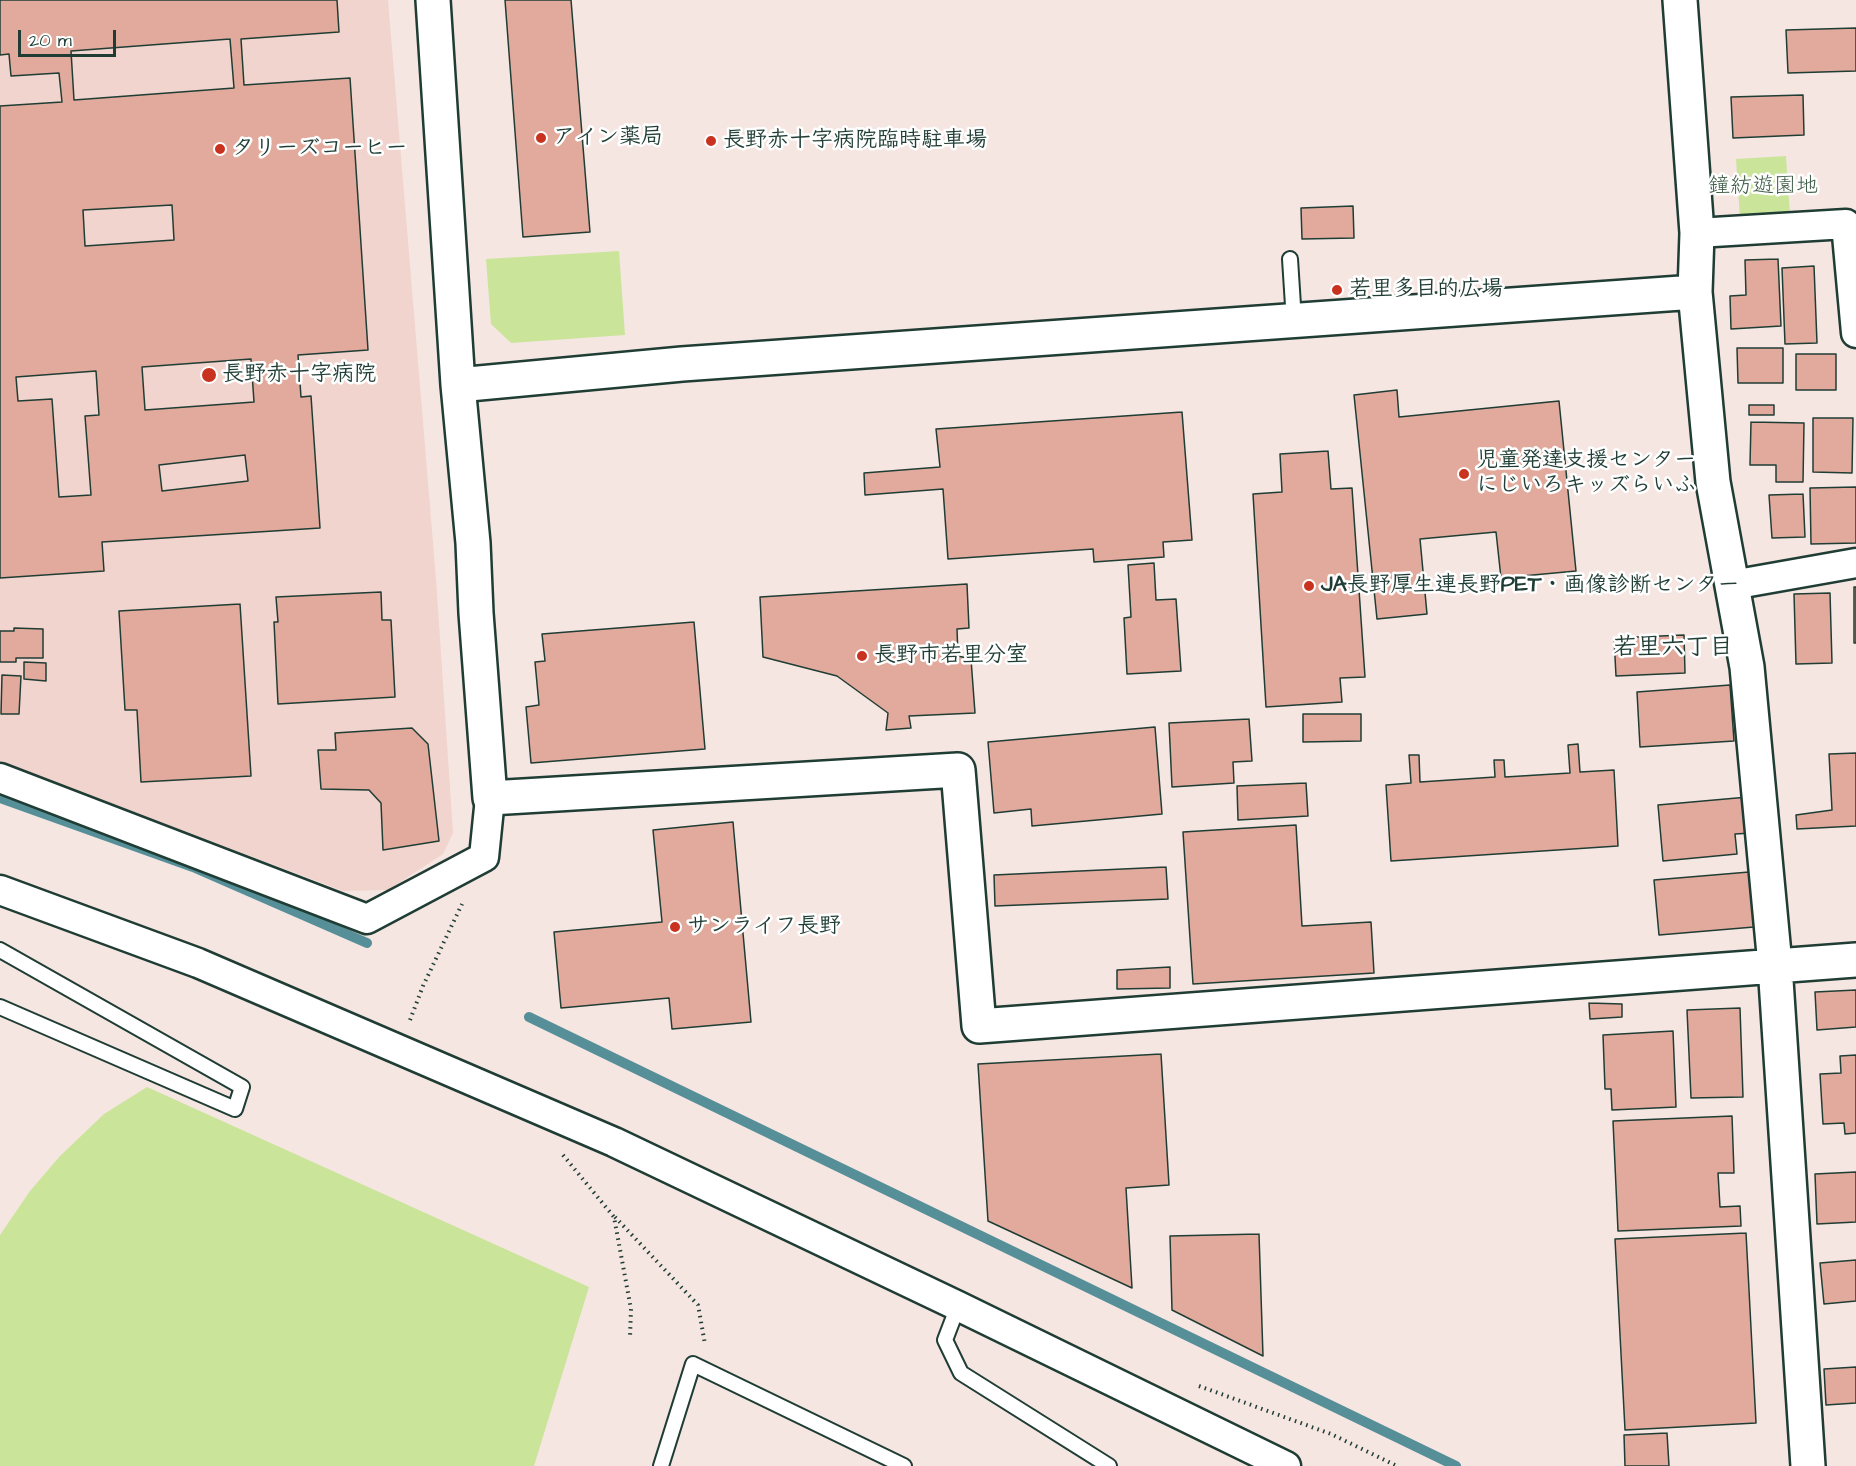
<!DOCTYPE html>
<meta charset="utf-8">
<style>
body{margin:0}
#map{position:relative;width:1856px;height:1466px;overflow:hidden;background:#f6e6e2;font-family:"Architects Daughter",sans-serif}
canvas{display:block}
.scale{position:absolute;left:18px;top:30px;width:98px;height:27px;box-sizing:border-box;border:3px solid #1f3d34;border-top:0;padding-left:8px;font-size:18px;line-height:21px;white-space:nowrap;color:#1f3d34;-webkit-text-stroke:4px #fff;paint-order:stroke}
</style>
<div id="map">
<canvas width="1856" height="1466"></canvas>
<div class="scale">20 m</div>
</div>
<script>
const ctx = document.querySelector('canvas').getContext('2d');
ctx.lineJoin = 'round';
function paint(path, color) {
  ctx.fillStyle = color;
  ctx.fill(path, 'evenodd');
}
function poly(rows) {
  const path = new Path2D();
  for (const r of rows) {
    path.moveTo(r[0], r[1]);
    for (let i = 2; i < r.length; i += 2) path.lineTo(r[i], r[i + 1]);
  }
  return path;
}
function trace(path, color, width, dash) {
  ctx.strokeStyle = color;
  ctx.lineWidth = width;
  ctx.lineCap = dash ? 'butt' : 'round';
  ctx.setLineDash(dash || []);
  ctx.stroke(path);
}
function drawText(font, color, halo, rows, align = 'center') {
  ctx.font = font + ' "Architects Daughter","Klee One",sans-serif';
  ctx.lineWidth = 5;
  ctx.setLineDash([]);
  ctx.textBaseline = 'middle';
  ctx.strokeStyle = halo;
  ctx.fillStyle = color;
  for (const [text, x, y, turn = 0] of rows) {
    ctx.save();
    ctx.translate(x, y);
    ctx.rotate((+turn || 0) * Math.PI / 180);
    ctx.textAlign = isNaN(turn) ? turn : align;
    if (halo) ctx.strokeText(text, 0, 0);
    ctx.fillText(text, 0, 0);
    ctx.restore();
  }
}
paint(poly([
 [0,0,388,0,436,579,453,833,443,854,388,890,343,891,0,761]
]), '#f0d4cd');
paint(poly([
 [1786,156,1790,215,1740,218,1736,159],
 [619,251,625,335,511,343,491,324,486,259],
 [147,1087,589,1287,534,1466,0,1466,0,1235,30,1191,60,1156,104,1114]
]), '#cae49a');
trace(poly([
 [0,798,193,867,367,943],
 [529,1017,1456,1466]
]), '#568f98', 10);
const building = poly([
 [0,0,337,0,339,32,241,39,244,85,350,78,368,350,298,355,301,397,311,396,320,528,102,542,104,571,0,578,0,106,62,102,59,73,11,76,9,54,0,55,0,0],
 [230,39,234,88,74,100,71,51,230,39],
 [172,205,174,240,85,246,83,210,172,205],
 [251,359,254,402,145,410,142,367,251,359],
 [96,371,99,415,85,416,91,495,59,497,52,399,18,401,16,377,96,371],
 [245,455,248,481,162,491,159,465,245,455],
 [505,0,571,0,590,232,523,237,505,0],
 [1856,28,1856,71,1788,73,1786,30,1856,28],
 [1803,95,1804,135,1733,138,1731,97,1803,95],
 [1353,206,1354,238,1302,239,1301,208,1353,206],
 [1778,259,1781,326,1731,329,1730,296,1746,295,1745,260,1778,259],
 [1814,266,1817,343,1785,344,1782,268,1814,266],
 [1737,348,1783,348,1783,383,1738,383,1737,348],
 [1796,354,1836,354,1836,390,1796,390,1796,354],
 [1397,390,1399,417,1559,401,1576,571,1501,578,1496,532,1420,539,1427,614,1377,619,1354,395,1397,390],
 [1749,405,1774,405,1774,415,1749,415,1749,405],
 [1182,412,1192,540,1163,542,1164,557,1094,562,1093,549,948,559,943,489,865,495,864,473,940,467,936,429,1182,412],
 [1813,418,1853,418,1852,473,1813,472,1813,418],
 [1751,422,1804,423,1803,482,1776,482,1776,465,1750,465,1751,422],
 [1328,451,1331,489,1352,488,1365,677,1340,678,1342,702,1266,707,1253,494,1282,492,1280,454,1328,451],
 [1856,487,1856,543,1811,544,1810,488,1856,487],
 [1803,494,1805,537,1772,538,1769,495,1803,494],
 [1154,563,1156,600,1176,599,1181,671,1127,674,1124,618,1131,617,1128,565,1154,563],
 [967,584,969,628,957,629,958,656,971,659,975,713,909,716,911,728,886,730,888,713,837,676,763,657,760,597,967,584],
 [1854,587,1856,587,1856,643,1854,643,1854,587],
 [381,592,382,620,391,620,395,697,278,704,274,622,278,622,276,597,381,592],
 [1830,593,1832,663,1796,664,1794,594,1830,593],
 [240,604,251,776,141,782,137,710,125,710,119,611,240,604],
 [694,622,705,749,531,763,526,707,539,705,535,662,545,661,542,634,694,622],
 [14,628,43,629,43,658,16,658,16,662,0,662,0,631,14,631,14,628],
 [1684,635,1685,673,1616,676,1614,638,1684,635],
 [24,662,46,663,46,681,24,679,24,662],
 [2,675,21,676,19,714,1,714,2,675],
 [1730,685,1734,741,1640,747,1637,692,1730,685],
 [1303,714,1361,714,1361,741,1303,742,1303,714],
 [1249,719,1252,761,1233,762,1234,783,1172,787,1169,723,1249,719],
 [1155,727,1162,814,1032,826,1031,809,994,813,988,742,1155,727],
 [412,728,428,744,439,841,383,850,381,803,369,790,321,789,318,750,336,750,335,733,412,728],
 [1578,744,1580,772,1614,770,1618,846,1391,861,1386,785,1411,783,1409,755,1419,755,1420,782,1495,777,1494,760,1504,760,1505,777,1570,773,1568,745,1578,744],
 [1856,753,1856,826,1797,829,1796,815,1832,810,1829,754,1856,753],
 [1306,783,1308,816,1238,820,1237,786,1306,783],
 [1748,797,1751,833,1735,834,1737,854,1663,861,1658,805,1748,797],
 [733,822,751,1022,672,1029,669,998,561,1008,554,932,662,922,653,830,733,822],
 [1296,825,1302,926,1371,922,1374,973,1193,984,1183,832,1296,825],
 [1166,867,1168,899,995,906,994,875,1166,867],
 [1749,872,1754,927,1659,935,1654,880,1749,872],
 [1170,967,1170,988,1117,989,1117,970,1170,967],
 [1856,990,1856,1027,1817,1030,1815,992,1856,990],
 [1589,1003,1622,1004,1622,1017,1590,1019,1589,1003],
 [1740,1008,1743,1097,1691,1098,1687,1010,1740,1008],
 [1673,1031,1676,1107,1612,1110,1611,1089,1605,1089,1603,1035,1673,1031],
 [1161,1054,1169,1185,1126,1188,1132,1288,988,1221,978,1064,1161,1054],
 [1856,1055,1856,1133,1845,1134,1844,1123,1823,1124,1820,1074,1841,1073,1840,1056,1856,1055],
 [1732,1116,1734,1173,1718,1173,1720,1207,1740,1206,1741,1226,1618,1231,1613,1121,1732,1116],
 [1856,1172,1856,1222,1817,1224,1815,1174,1856,1172],
 [1746,1233,1756,1423,1625,1430,1615,1239,1746,1233],
 [1259,1234,1263,1356,1172,1310,1170,1236,1259,1234],
 [1856,1260,1856,1301,1824,1304,1820,1263,1856,1260],
 [1856,1367,1856,1403,1826,1405,1824,1369,1856,1367],
 [1667,1433,1669,1466,1625,1466,1624,1435,1667,1433]
]);
paint(building, '#e2aa9d');
trace(building, '#1f3d34', 1.5);
const service = poly([
 [1290,259,1294,321],
 [0,950,242,1087,235,1109,0,1007],
 [958,1306,945,1340,961,1373,1109,1466],
 [661,1466,693,1364,904,1466]
]);
const minor = poly([
 [1697,233,1846,224,1856,333],
 [1732,585,1856,563],
 [0,778,367,919,484,857,490,798],
 [0,890,198,963,614,1142,958,1306,1286,1466]
]);
const tertiary = poly([
 [433,0,458,385,473,543,476,613,490,798,958,770,979,1026,1856,960],
 [1680,0,1697,233,1695,292,1713,482,1747,667,1775,965,1808,1466],
 [458,385,682,364,1695,292]
]);
trace(service, '#1f3d34', 18);
trace(minor, '#1f3d34', 33);
trace(tertiary, '#1f3d34', 38);
trace(poly([
 [410,1020,423,986,462,904],
 [563,1155,614,1217,631,1309,630,1337],
 [615,1217,698,1305,705,1344],
 [1199,1386,1331,1434,1397,1466]
]), '#1f3d34', 4, [1.5, 4.5]);
trace(service, '#fff', 14);
trace(minor, '#fff', 28);
trace(tertiary, '#fff', 33);
for (const [x, y, r, color] of [
 [541,138,6,"#c8321e"],
 [711,141,6,"#c8321e"],
 [220,149,6,"#c8321e"],
 [1337,290,6,"#c8321e"],
 [209,375,8,"#c8321e"],
 [1464,474,6,"#c8321e"],
 [1309,586,6,"#c8321e"],
 [862,656,6,"#c8321e"],
 [675,927,6,"#c8321e"]
]) {
  const dot = new Path2D();
  dot.arc(x, y, r, 0, 2 * Math.PI);
  ctx.fillStyle = color;
  ctx.fill(dot);
  trace(dot, '#fff', 2);
}
drawText('bold 22px', '#1f3d34', '#fff', [
 ["アイン薬局",553,138],
 ["長野赤十字病院臨時駐車場",723,141],
 ["タリーズコーヒー",232,149],
 ["若里多目的広場",1349,290],
 ["長野赤十字病院",222,375],
 ["児童発達支援センター",1476,461],
 ["にじいろキッズらいふ",1476,486],
 ["JA長野厚生連長野PET・画像診断センター",1321,586],
 ["長野市若里分室",874,656],
 ["サンライフ長野",687,927]
], 'left');
drawText('22px', '#415e48', '#fff', [
 ["鐘紡遊園地",1763,187]
]);
drawText('bold 24px', '#1f3d34', '#fff', [
 ["若里六丁目",1673,649]
]);
</script>
